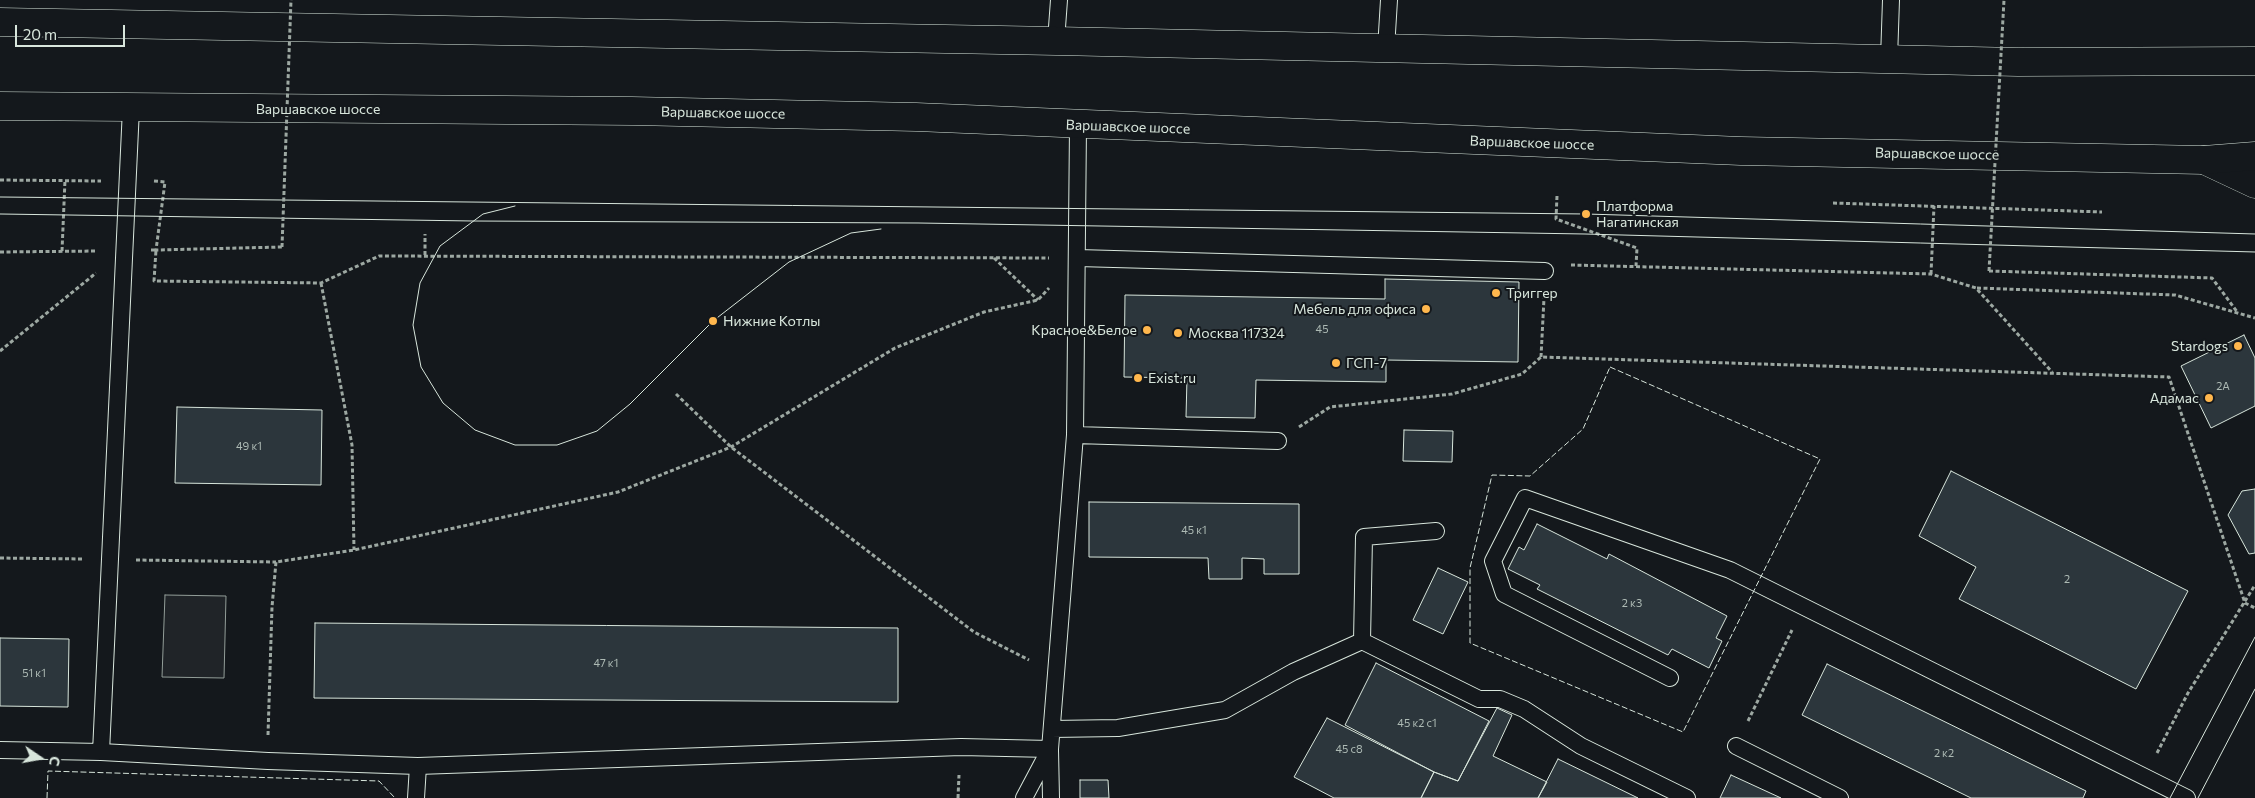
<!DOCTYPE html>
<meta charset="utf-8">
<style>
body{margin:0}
#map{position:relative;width:2255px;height:798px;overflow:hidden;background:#14181c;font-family:Commissioner,sans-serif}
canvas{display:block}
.north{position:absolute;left:15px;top:733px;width:50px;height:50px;-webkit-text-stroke:4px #14181c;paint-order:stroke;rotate:102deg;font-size:14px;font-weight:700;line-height:20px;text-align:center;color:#d8e6dc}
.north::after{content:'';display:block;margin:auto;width:18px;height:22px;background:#d8e6dc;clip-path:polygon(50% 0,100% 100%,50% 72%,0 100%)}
.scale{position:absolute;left:15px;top:25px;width:110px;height:22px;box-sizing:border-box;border:2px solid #d8e6dc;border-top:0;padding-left:6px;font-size:15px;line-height:18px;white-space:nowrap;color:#d8e6dc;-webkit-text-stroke:4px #14181c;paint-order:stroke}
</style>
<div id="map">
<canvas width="2255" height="798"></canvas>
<div class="north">С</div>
<div class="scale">20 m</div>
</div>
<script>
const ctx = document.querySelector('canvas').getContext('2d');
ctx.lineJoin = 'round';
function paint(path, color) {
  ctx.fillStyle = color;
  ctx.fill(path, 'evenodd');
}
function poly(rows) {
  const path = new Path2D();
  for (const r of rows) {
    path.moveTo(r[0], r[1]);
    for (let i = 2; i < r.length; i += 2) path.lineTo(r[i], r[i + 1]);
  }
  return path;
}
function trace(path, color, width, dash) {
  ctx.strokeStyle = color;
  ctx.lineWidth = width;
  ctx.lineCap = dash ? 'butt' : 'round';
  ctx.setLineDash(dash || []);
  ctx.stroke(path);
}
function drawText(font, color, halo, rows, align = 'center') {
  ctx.font = font + ' Commissioner,sans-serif';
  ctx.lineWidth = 4;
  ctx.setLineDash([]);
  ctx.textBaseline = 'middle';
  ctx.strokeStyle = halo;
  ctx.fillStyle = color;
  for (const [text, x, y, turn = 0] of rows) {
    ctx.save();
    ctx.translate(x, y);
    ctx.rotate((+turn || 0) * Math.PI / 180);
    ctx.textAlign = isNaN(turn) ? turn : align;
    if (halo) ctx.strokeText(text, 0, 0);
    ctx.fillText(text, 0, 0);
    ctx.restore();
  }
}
const green = poly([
 [165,595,226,596,224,678,162,677,165,595]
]);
paint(green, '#202428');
trace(green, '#939e99', 1);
const building = poly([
 [1385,279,1519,282,1518,362,1386,360,1386,382,1256,380,1255,418,1186,417,1187,378,1124,377,1125,295,1385,299,1385,279],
 [2244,335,2255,358,2255,406,2211,428,2181,366,2244,335],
 [177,407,322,410,321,485,175,483,177,407],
 [1404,430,1453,431,1452,462,1403,461,1404,430],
 [1951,471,2188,591,2136,689,1959,599,1976,567,1919,536,1951,471],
 [2255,489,2255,553,2249,554,2228,515,2242,491,2255,489],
 [1089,502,1299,504,1299,574,1264,574,1264,559,1242,558,1242,579,1209,579,1208,558,1089,557,1089,502],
 [1537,524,1607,559,1609,554,1727,616,1716,638,1722,641,1709,668,1672,649,1668,655,1537,589,1540,585,1508,569,1519,547,1524,550,1537,524],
 [1438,568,1468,582,1443,634,1413,620,1438,568],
 [315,623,898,628,898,702,314,698,315,623],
 [0,638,69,639,68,707,0,706,0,638],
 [1376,663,1489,721,1458,781,1434,772,1345,725,1376,663],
 [1827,664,2086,791,2083,798,1971,798,1802,715,1827,664],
 [1497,708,1512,715,1493,756,1547,782,1538,798,1421,798,1434,772,1458,781,1497,708],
 [1327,718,1434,772,1421,798,1334,798,1294,777,1327,718],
 [1558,759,1638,798,1538,798,1558,759],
 [1731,775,1781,798,1720,798,1731,775],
 [1080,780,1108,780,1109,798,1080,798,1080,780]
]);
paint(building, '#2c363c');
trace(building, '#d8e6dc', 1);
const lane = poly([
 [1056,41,1059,0],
 [1386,49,1389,0],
 [1889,59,1891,0],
 [1078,258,1545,271],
 [1075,435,1278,441],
 [1362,641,1479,699,1500,699,1524,709,1581,746,1687,798],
 [1670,678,1504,594,1493,561,1525,498,1730,570,2187,798],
 [1052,729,1118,728,1225,710,1293,672,1362,641,1364,537,1436,531],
 [1736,746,1840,798],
 [0,750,101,752,268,761,418,766,961,747,1050,749,1075,435,1078,126],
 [1050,750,1051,798],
 [101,752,131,108],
 [416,798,418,766],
 [1024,798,1050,749]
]);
const secondary = poly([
 [2204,160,2255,184]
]);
const primary = poly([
 [0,22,1056,41,2018,62,2255,61],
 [0,106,632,111,916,117,1741,151,2204,160,2255,156]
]);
trace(lane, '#d8e6dc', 18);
trace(secondary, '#d8e6dc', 29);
trace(primary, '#d8e6dc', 29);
trace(poly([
 [0,180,101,181],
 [154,181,165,182,156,250,282,247],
 [1557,196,1556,219,1637,248,1636,266],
 [1833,203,2102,212],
 [151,250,156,250,154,281,321,283,379,256,1049,258],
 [62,251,65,180],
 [0,252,97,251],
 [425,255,425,234],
 [994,258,1038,300],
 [1571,265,1931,274,1976,288,2052,372],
 [1989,271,2212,278,2238,313],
 [1931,274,1934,206],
 [321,283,352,445,354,550],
 [1977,288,2175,295,2255,318],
 [0,351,96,273],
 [1541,357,1544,298],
 [676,394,731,447,974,632,1029,660],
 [1299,427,1330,407,1452,394,1522,374,1541,357,2169,377,2245,603,2255,608],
 [0,558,83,559],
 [136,560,276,562],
 [1748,721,1792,630],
 [268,735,272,607,276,562,354,550,618,492,731,447,895,348,984,312,1038,300,1049,288],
 [2157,753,2188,693,2255,585],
 [958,798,959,775]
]), '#9da8a2', 3, [4, 2.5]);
trace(lane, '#14181c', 16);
trace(secondary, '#14181c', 28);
trace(primary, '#14181c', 28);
trace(poly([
 [0,197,1586,214,2255,234],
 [515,206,483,214,440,246,420,283,413,325,421,367,443,403,475,430,515,445,557,445,597,431,630,404,713,321,789,262,851,233,881,229],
 [0,214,473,221,919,223,1585,234,2255,252],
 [2170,798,2255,637],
 [2198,798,2255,689]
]), '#d8e6dc', 1);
trace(poly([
 [282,247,291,0],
 [1989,271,2004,0]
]), '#9da8a2', 3, [4, 2.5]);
trace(poly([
 [1610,367,1820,459,1683,732,1470,643,1470,568,1492,475,1530,476,1583,429,1610,367],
 [47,798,48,771,379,781,395,798]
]), '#d8e6dc', 1, [6, 2.5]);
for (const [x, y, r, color] of [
 [1586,214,5,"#ffb74d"],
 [1496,293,5,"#ffb74d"],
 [1426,309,5,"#ffb74d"],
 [713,321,5,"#ffb74d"],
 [1147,330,5,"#ffb74d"],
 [1178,333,5,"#ffb74d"],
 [2238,346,5,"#ffb74d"],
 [1336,363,5,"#ffb74d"],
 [1138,378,5,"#ffb74d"],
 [2209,398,5,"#ffb74d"]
]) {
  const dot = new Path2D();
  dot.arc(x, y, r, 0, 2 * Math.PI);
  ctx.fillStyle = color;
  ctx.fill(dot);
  trace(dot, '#14181c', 2);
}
drawText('11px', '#adbab4', null, [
 ["45",1322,329],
 ["2А",2223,386],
 ["49 к1",249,446],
 ["45 к1",1194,530],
 ["2",2067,579],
 ["2 к3",1632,603],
 ["47 к1",606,663],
 ["51 к1",34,673],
 ["45 к2 с1",1417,723],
 ["45 с8",1349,749],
 ["2 к2",1944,753]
]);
drawText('14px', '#d8e6dc', '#14181c', [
 ["Варшавское шоссе",318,109],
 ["Варшавское шоссе",723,113,1],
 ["Варшавское шоссе",1128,127,2],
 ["Варшавское шоссе",1532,143,2],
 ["Варшавское шоссе",1937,154,1]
]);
drawText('14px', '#d8e6dc', '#14181c', [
 ["Платформа",1596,206],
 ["Нагатинская",1596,222],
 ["Триггер",1506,293],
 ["Мебель для офиса",1416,309,"right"],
 ["Нижние Котлы",723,321],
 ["Красное&Белое",1137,330,"right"],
 ["Москва 117324",1188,333],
 ["Stardogs",2228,346,"right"],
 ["ГСП-7",1346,363],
 ["Exist.ru",1148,378],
 ["Адамас",2199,398,"right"]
], 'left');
</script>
